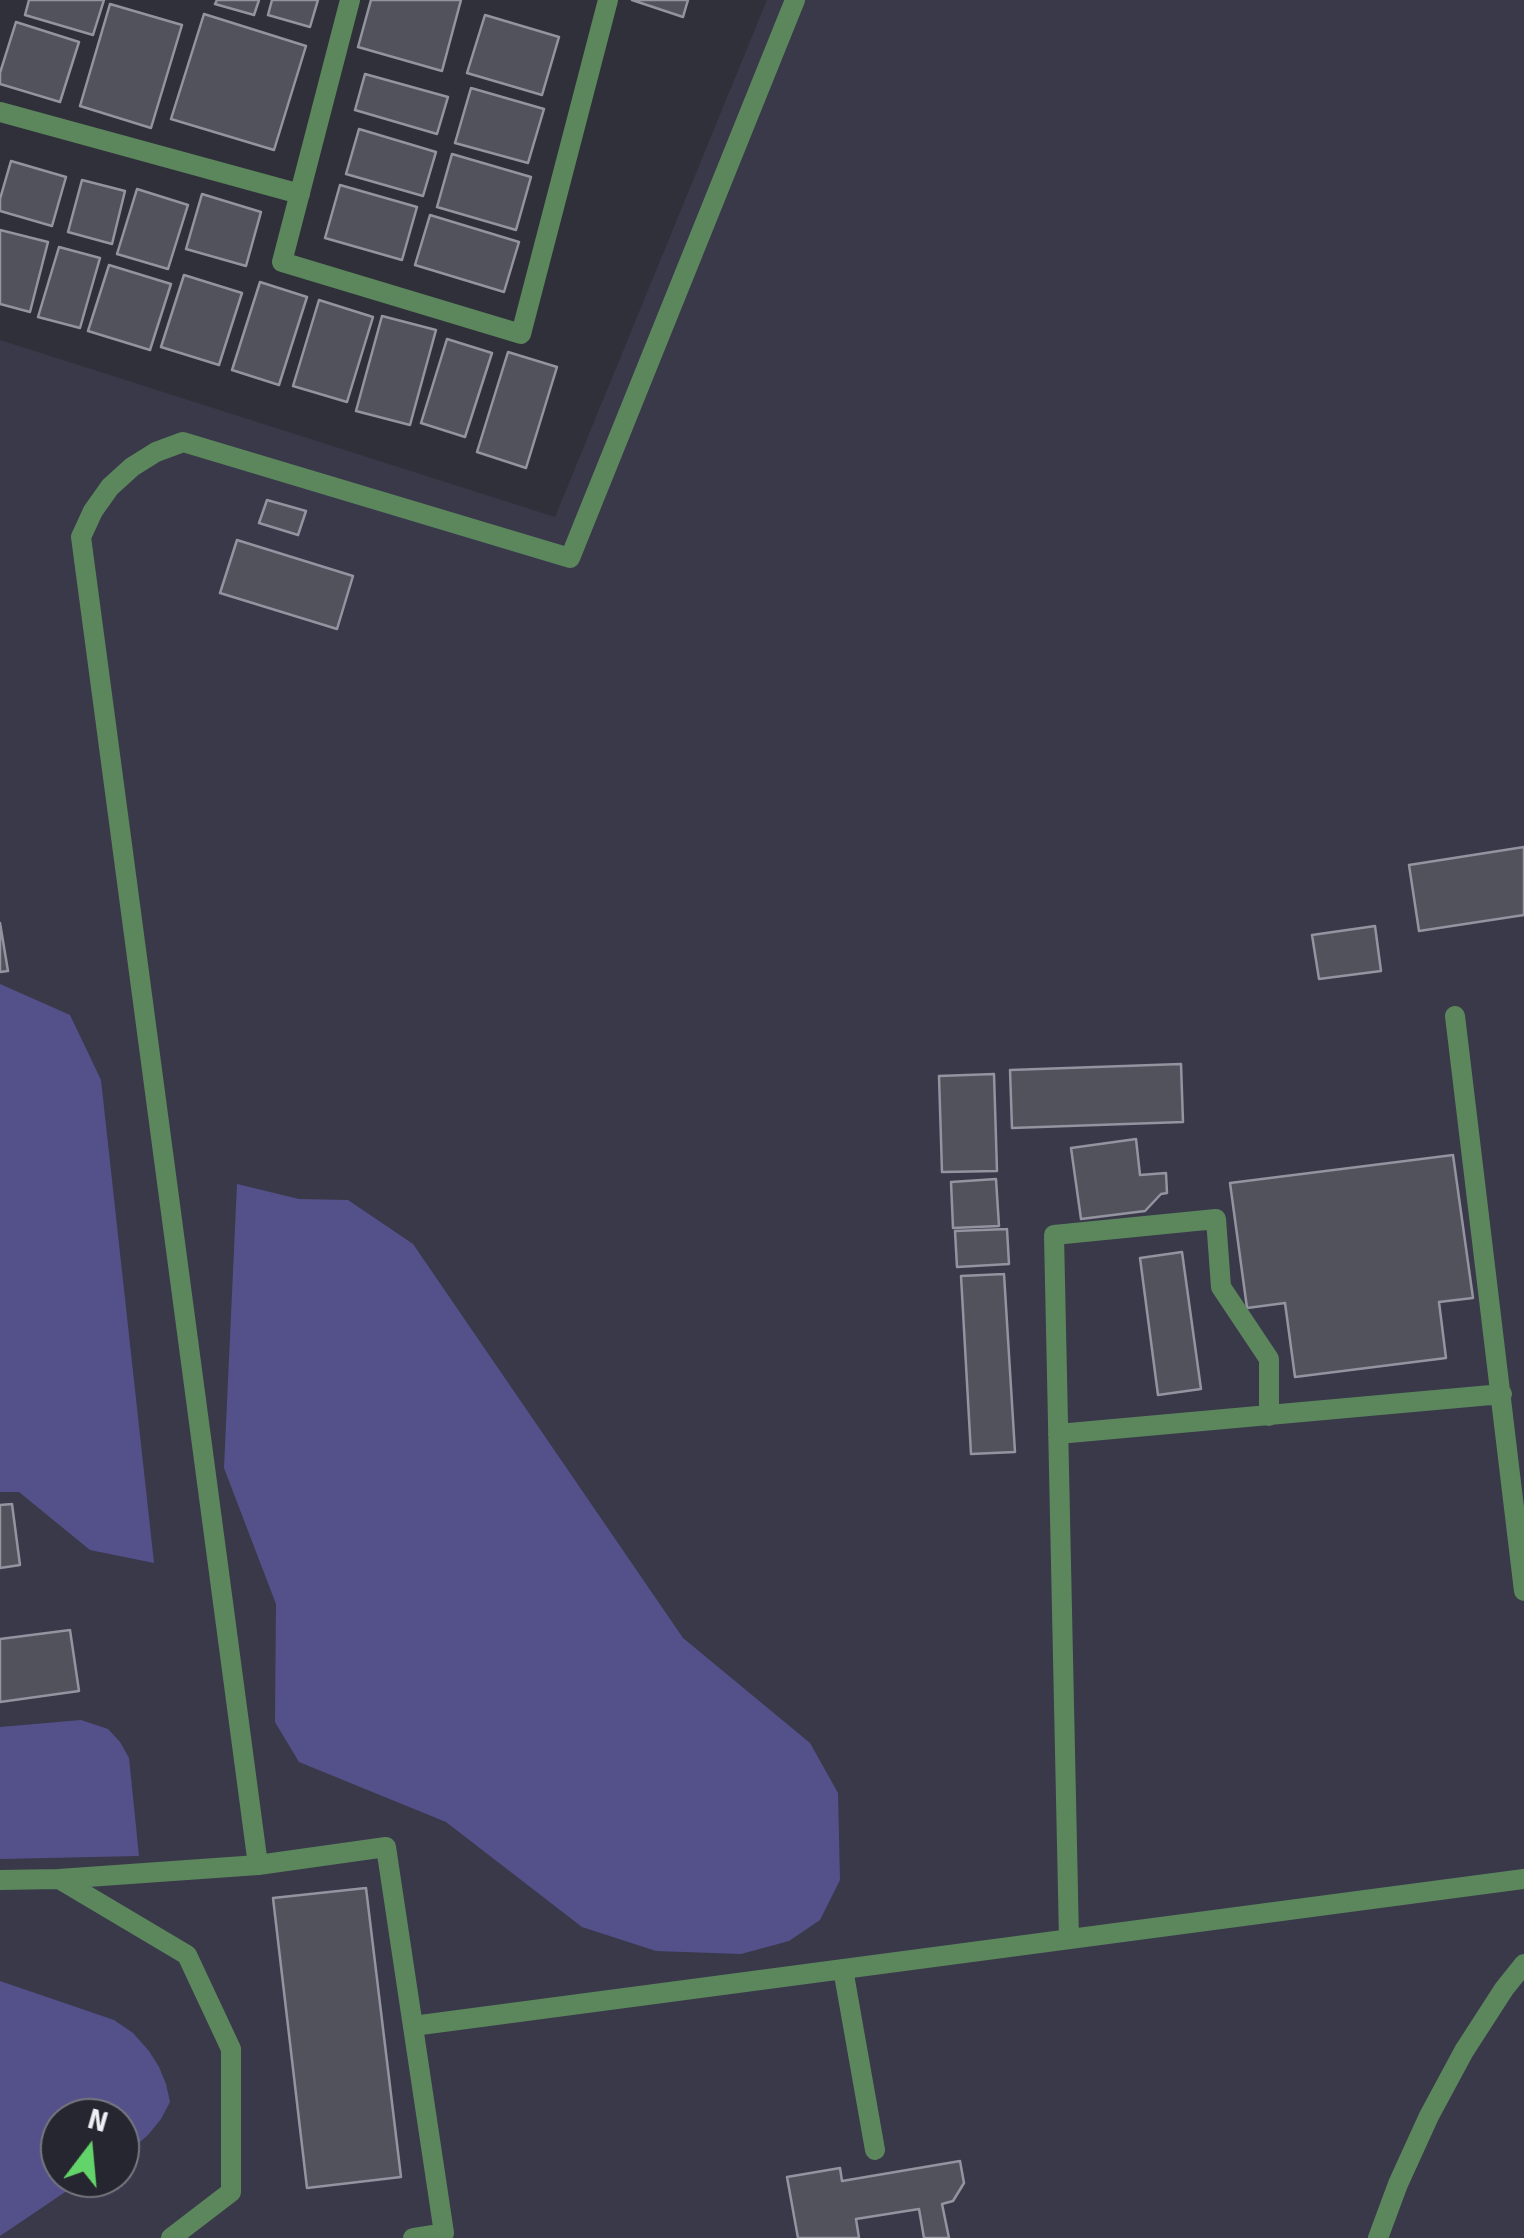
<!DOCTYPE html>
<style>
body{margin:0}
#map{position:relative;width:1524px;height:2238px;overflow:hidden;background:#30303a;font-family:Signika,sans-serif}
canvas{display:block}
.north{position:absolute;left:40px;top:2098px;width:100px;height:100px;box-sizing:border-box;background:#262630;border:2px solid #76777f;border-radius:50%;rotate:16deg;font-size:28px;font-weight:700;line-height:40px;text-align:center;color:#eff0f6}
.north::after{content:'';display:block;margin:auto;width:35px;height:45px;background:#63d469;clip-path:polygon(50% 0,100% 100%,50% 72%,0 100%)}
</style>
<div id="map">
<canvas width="1524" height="2238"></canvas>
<div class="north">N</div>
</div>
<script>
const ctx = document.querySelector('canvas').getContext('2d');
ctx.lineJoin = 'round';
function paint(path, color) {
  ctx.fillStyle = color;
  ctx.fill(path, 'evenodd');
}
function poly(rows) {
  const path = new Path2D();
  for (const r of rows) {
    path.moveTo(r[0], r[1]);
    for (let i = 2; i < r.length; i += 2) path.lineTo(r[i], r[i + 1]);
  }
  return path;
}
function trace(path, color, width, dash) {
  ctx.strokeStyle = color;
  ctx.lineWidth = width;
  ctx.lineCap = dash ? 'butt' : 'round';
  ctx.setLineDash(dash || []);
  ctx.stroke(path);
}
paint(poly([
 [767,0,1524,0,1524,2238,0,2238,0,340,555,517],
 [60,2118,120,2118,120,2178,60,2178]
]), '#39394a');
paint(poly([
 [0,984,70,1015,101,1080,154,1563,90,1550,19,1492,0,1492],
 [237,1184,299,1199,348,1200,413,1244,683,1638,810,1743,838,1793,840,1880,820,1920,789,1941,741,1954,656,1951,582,1927,446,1822,299,1762,275,1722,276,1604,224,1468],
 [81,1720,108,1729,120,1742,129,1758,139,1856,0,1859,0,1727],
 [0,1981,114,2020,133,2033,149,2051,159,2067,166,2084,170,2102,161,2119,148,2135,131,2150,120,2156,120,2118,60,2118,60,2178,86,2178,0,2236]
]), '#54518a');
const building = poly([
 [29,0,104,0,93,35,25,15,29,0],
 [217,0,259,0,254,15,215,4,217,0],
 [272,0,318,0,310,27,268,15,272,0],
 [371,0,461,0,442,71,358,47,371,0],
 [632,0,688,0,683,17,632,0],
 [110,4,182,25,151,128,80,106,110,4],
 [204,14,306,46,274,150,171,119,204,14],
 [485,15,559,37,542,95,467,73,485,15],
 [16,22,79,42,60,102,0,84,0,73,16,22],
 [365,74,448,97,437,134,355,110,365,74],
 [471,88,544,109,528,163,455,143,471,88],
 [359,129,436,152,423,196,346,174,359,129],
 [452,154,531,177,516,230,437,207,452,154],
 [11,161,66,177,52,226,0,211,0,199,11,161],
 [82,180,125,191,112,244,68,232,82,180],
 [340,185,417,207,402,260,325,238,340,185],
 [137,189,188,205,168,269,117,254,137,189],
 [202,194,261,212,246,266,186,249,202,194],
 [430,215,519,242,504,292,415,265,430,215],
 [0,230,48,242,30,312,0,304,0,230],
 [59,247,100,258,80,328,38,317,59,247],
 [109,265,171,284,150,350,88,331,109,265],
 [184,275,242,293,219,365,161,347,184,275],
 [260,282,307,297,279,385,232,370,260,282],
 [319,300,373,317,347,402,293,386,319,300],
 [382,316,436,330,410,425,356,411,382,316],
 [447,339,492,353,465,437,421,423,447,339],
 [508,352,557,367,526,468,477,452,508,352],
 [267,500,306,511,298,535,259,523,267,500],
 [237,540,353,576,337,629,220,593,237,540],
 [1524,847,1524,915,1419,931,1409,865,1524,847],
 [0,923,8,971,0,972,0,923],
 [1375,926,1381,971,1319,979,1312,935,1375,926],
 [1181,1064,1183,1122,1012,1128,1010,1070,1181,1064],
 [994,1074,997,1171,942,1172,939,1076,994,1074],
 [1136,1139,1140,1175,1166,1173,1167,1193,1161,1194,1145,1211,1081,1219,1071,1148,1136,1139],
 [1453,1155,1473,1298,1439,1302,1446,1358,1295,1377,1285,1303,1247,1308,1230,1183,1453,1155],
 [996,1179,999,1226,953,1228,951,1182,996,1179],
 [1007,1229,1009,1264,957,1267,955,1231,1007,1229],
 [1182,1252,1201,1389,1158,1395,1140,1258,1182,1252],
 [1004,1274,1015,1452,971,1454,961,1276,1004,1274],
 [12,1504,20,1565,0,1568,0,1505,12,1504],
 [70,1630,79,1691,0,1702,0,1639,70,1630],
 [366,1888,401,2177,307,2188,273,1898,366,1888],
 [960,2161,964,2183,953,2201,942,2204,949,2238,924,2238,919,2209,856,2219,859,2238,798,2238,787,2177,840,2168,842,2181,960,2161]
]);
paint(building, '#52525d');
trace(building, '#9394a0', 2.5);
trace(poly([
 [1455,1016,1524,1591],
 [1058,1434,1502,1394],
 [258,1865,81,537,93,511,110,487,132,467,156,452,183,442,570,558,795,0],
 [59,1879,258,1865,386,1847,444,2233,413,2238],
 [0,1880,59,1879,187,1955,231,2049,231,2192,171,2238],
 [1069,1939,1054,1235,1216,1219,1221,1287,1269,1359,1269,1416],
 [843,1969,875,2150],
 [413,2026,1524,1879],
 [1378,2238,1398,2184,1429,2116,1464,2051,1504,1989,1524,1964]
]), '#5c875c', 20);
trace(poly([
 [350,0,282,262,521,334,608,0],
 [0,112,300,194]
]), '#5c875c', 20);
</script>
